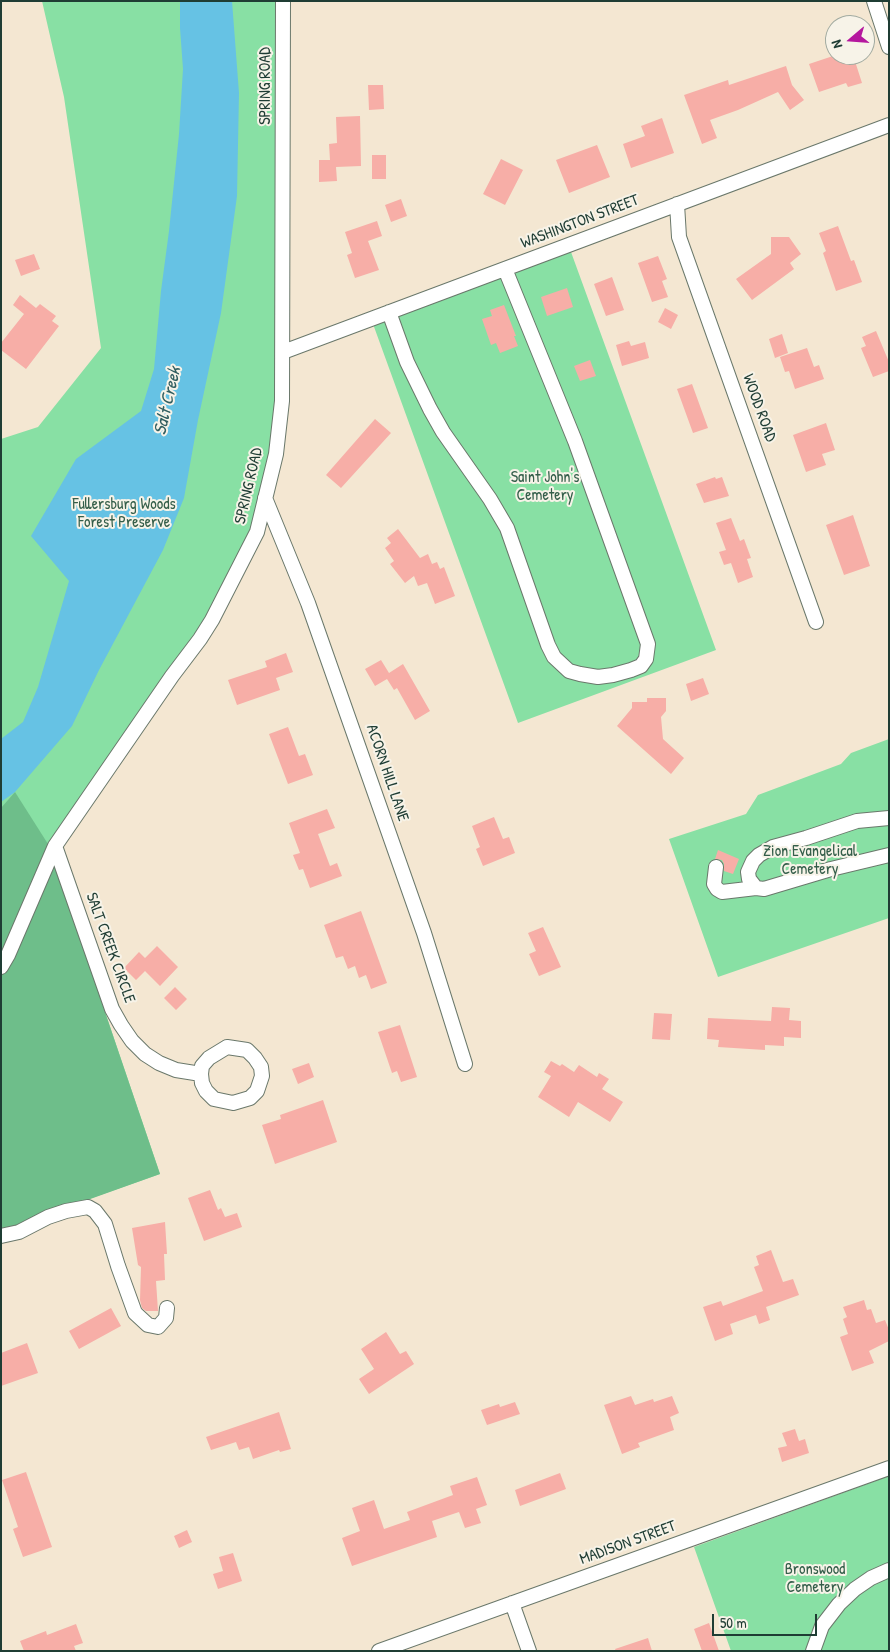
<!DOCTYPE html>
<style>
body{margin:0}
#map{position:relative;width:890px;height:1652px;overflow:hidden;background:#f4e7d2;font-family:"Patrick Hand",sans-serif}
canvas{display:block}
.frame{position:absolute;inset:0;border:2px solid #1f3d34;pointer-events:none}
.north{position:absolute;left:825px;top:15px;width:50px;height:50px;box-sizing:border-box;background:#f7f3e8;border:1px solid #a1aaa0;border-radius:50%;rotate:252deg;font-size:14px;font-weight:700;line-height:20px;text-align:center;color:#1f3d34}
.north::after{content:'';display:block;margin:auto;width:18px;height:22px;background:#b5179e;clip-path:polygon(50% 0,100% 100%,50% 72%,0 100%)}
.scale{position:absolute;left:712px;top:1614px;width:105px;height:22px;box-sizing:border-box;border:2px solid #1f3d34;border-top:0;padding-left:6px;font-size:15px;line-height:18px;white-space:nowrap;color:#1f3d34;-webkit-text-stroke:4px #f7f3e8;paint-order:stroke}
</style>
<div id="map">
<canvas width="890" height="1652"></canvas>
<div class="frame"></div>
<div class="north">N</div>
<div class="scale">50 m</div>
</div>
<script>
const ctx = document.querySelector('canvas').getContext('2d');
ctx.lineJoin = 'round';
function paint(path, color) {
  ctx.fillStyle = color;
  ctx.fill(path, 'evenodd');
}
function poly(rows) {
  const path = new Path2D();
  for (const r of rows) {
    path.moveTo(r[0], r[1]);
    for (let i = 2; i < r.length; i += 2) path.lineTo(r[i], r[i + 1]);
  }
  return path;
}
function trace(path, color, width, dash) {
  ctx.strokeStyle = color;
  ctx.lineWidth = width;
  ctx.lineCap = dash ? 'butt' : 'round';
  ctx.setLineDash(dash || []);
  ctx.stroke(path);
}
function drawText(font, color, halo, rows, align = 'center') {
  ctx.font = font + ' "Patrick Hand",sans-serif';
  ctx.lineWidth = 4;
  ctx.setLineDash([]);
  ctx.textBaseline = 'middle';
  ctx.strokeStyle = halo;
  ctx.fillStyle = color;
  for (const [text, x, y, turn = 0] of rows) {
    ctx.save();
    ctx.translate(x, y);
    ctx.rotate((+turn || 0) * Math.PI / 180);
    ctx.textAlign = isNaN(turn) ? turn : align;
    if (halo) ctx.strokeText(text, 0, 0);
    ctx.fillText(text, 0, 0);
    ctx.restore();
  }
}
paint(poly([
 [42,1,277,1,278,403,269,468,253,532,212,610,142,713,48,844,160,1174,1,1230,1,439,38,427,101,348,64,97],
 [571,252,716,650,518,723,373,324],
 [889,739,889,918,718,977,669,839,746,814,758,795,841,764,851,753],
 [889,1476,889,1651,731,1651,694,1547]
]), '#88e0a4');
paint(poly([
 [15,792,48,844,160,1174,1,1231,1,808]
]), '#6ebe8a');
paint(poly([
 [180,1,232,1,239,93,237,196,221,313,198,420,184,498,163,550,99,670,72,726,15,792,1,802,1,739,23,722,38,687,69,581,31,536,76,459,141,411,154,369,161,291,169,231,179,134,183,69,180,28]
]), '#66c2e4');
paint(poly([
 [836,55,853,55,862,83,848,87,846,83,819,92,809,64],
 [786,66,792,85,804,100,790,110,778,92,738,110,710,120,717,138,702,144,684,95,728,80,729,85],
 [368,85,383,85,384,109,369,110],
 [360,116,361,166,336,167,337,181,319,182,319,160,330,160,329,144,337,143,336,117],
 [662,118,674,153,631,168,623,144,645,136,641,126],
 [597,145,610,177,569,193,556,160],
 [372,155,386,155,386,179,372,179],
 [501,159,523,170,505,205,483,194],
 [401,199,407,216,391,222,385,205],
 [377,221,382,236,368,241,379,270,355,278,347,255,352,253,345,232],
 [838,226,851,261,854,260,862,282,836,291,823,253,826,251,819,233],
 [771,237,789,237,801,254,790,263,794,269,752,300,736,279,771,254],
 [34,254,40,269,21,276,15,260],
 [658,256,667,279,662,281,668,297,652,302,638,263],
 [612,277,624,310,606,316,594,284],
 [567,288,573,307,547,316,541,297],
 [20,295,36,308,40,304,56,316,52,321,59,326,26,369,1,350,1,343,24,314,13,305],
 [504,305,516,336,514,336,518,346,500,353,496,343,491,345,482,319,492,316,490,310],
 [665,308,678,315,671,329,658,322],
 [876,331,889,362,889,371,873,377,861,348,866,346,862,337],
 [782,334,788,353,775,358,769,339],
 [629,341,631,346,645,342,649,358,622,366,616,345],
 [807,348,814,367,819,365,824,379,795,389,789,371,785,372,780,357],
 [590,360,596,376,580,381,574,366],
 [692,384,708,428,693,433,677,389],
 [375,419,391,433,341,488,326,475],
 [826,423,835,450,822,454,826,465,806,472,793,435],
 [715,477,716,479,722,477,729,496,704,503,696,484],
 [853,515,870,566,844,575,826,525],
 [731,518,740,541,744,539,751,558,747,559,753,577,738,583,731,563,724,565,719,552,726,550,716,523],
 [398,529,420,558,428,554,432,564,437,562,440,569,444,567,455,596,435,604,427,583,418,586,414,576,405,583,390,564,394,561,385,548,391,543,387,538],
 [286,653,293,672,276,678,280,690,237,705,228,680,267,667,265,661],
 [381,660,389,673,403,664,430,711,415,720,397,688,394,690,387,679,375,686,365,669],
 [703,678,709,694,691,701,686,684],
 [647,698,666,698,666,711,661,717,663,739,684,758,671,774,617,726,632,708,632,702,647,702],
 [288,727,299,756,305,754,313,775,288,784,269,734],
 [327,809,335,828,318,834,330,866,337,863,342,876,310,888,303,869,299,870,293,855,300,853,289,823],
 [494,817,503,839,509,837,515,853,483,866,476,849,480,847,472,826],
 [718,850,739,859,733,874,724,871,724,864,722,860,715,859],
 [361,911,387,983,371,989,366,975,359,978,355,966,348,969,343,956,336,958,324,925],
 [543,927,561,967,539,976,529,954,536,951,528,933],
 [157,946,178,967,160,986,145,971,136,980,124,968,139,952,145,958],
 [175,987,187,999,176,1010,164,998],
 [772,1007,790,1008,789,1020,801,1021,801,1038,784,1037,784,1046,765,1045,765,1050,718,1047,719,1040,707,1039,708,1018,771,1021],
 [654,1013,672,1014,670,1040,652,1039],
 [400,1025,417,1077,401,1082,397,1071,392,1073,378,1032],
 [551,1061,560,1066,562,1064,574,1072,579,1065,597,1077,599,1073,609,1079,602,1089,623,1102,610,1122,578,1102,569,1117,538,1097,551,1076,544,1072],
 [309,1063,314,1077,298,1084,292,1069],
 [323,1100,337,1142,275,1164,262,1125,281,1119,280,1115],
 [210,1190,218,1210,221,1208,225,1217,237,1213,242,1227,204,1241,188,1198],
 [165,1222,167,1254,164,1254,165,1280,156,1281,158,1311,146,1311,142,1308,140,1300,141,1267,138,1265,132,1228],
 [771,1250,783,1282,793,1279,799,1295,766,1307,770,1320,759,1324,756,1315,730,1324,733,1334,715,1341,703,1307,721,1301,723,1306,763,1291,754,1267,759,1265,756,1256],
 [864,1300,867,1310,871,1309,876,1323,885,1320,889,1330,889,1341,869,1351,874,1363,852,1371,840,1337,848,1334,843,1319,847,1317,843,1307],
 [111,1308,121,1326,79,1349,69,1331],
 [386,1332,400,1354,406,1351,414,1364,369,1394,359,1379,374,1369,361,1349],
 [27,1343,38,1373,1,1386,1,1353],
 [631,1396,635,1405,653,1399,654,1402,672,1396,679,1413,670,1417,674,1430,638,1443,640,1447,622,1454,604,1405],
 [515,1402,520,1414,487,1425,481,1410,499,1404,500,1407],
 [279,1412,291,1449,280,1452,279,1450,253,1459,249,1447,239,1450,236,1442,211,1450,206,1437],
 [795,1429,799,1441,805,1439,809,1453,782,1462,778,1448,787,1446,782,1433],
 [26,1472,52,1547,23,1557,13,1529,18,1527,2,1480],
 [560,1473,566,1489,520,1506,515,1490],
 [477,1477,487,1505,476,1509,481,1523,465,1528,459,1512,432,1521,437,1537,352,1566,342,1538,360,1531,352,1508,374,1500,384,1529,410,1520,407,1512,453,1495,450,1486],
 [187,1530,192,1542,179,1548,174,1536],
 [233,1553,242,1581,218,1589,213,1574,223,1571,219,1557],
 [709,1623,719,1651,702,1651,694,1629],
 [76,1624,83,1643,74,1646,76,1651,24,1651,20,1641,46,1631,47,1635],
 [648,1638,652,1651,616,1651,615,1649]
]), '#f7aea7');
const minor = poly([
 [874,1,889,47],
 [677,204,679,237,816,622],
 [389,312,407,362,430,409,443,432,490,499,507,528,548,645,554,657,569,671,580,674,598,677,613,675,631,670,641,666,646,659,648,644,575,441,505,269],
 [283,352,889,125],
 [265,498,308,603,424,933,465,1064],
 [889,818,857,821,806,838,773,847,759,855,753,861,748,872,749,879,756,888,764,889,831,869,889,855],
 [55,846,112,1009,121,1025,132,1041,145,1054,159,1063,176,1070,201,1074],
 [716,867,714,884,717,889,722,892,756,888],
 [1,967,8,955,55,846,172,676,200,639,212,620,257,532,276,454,282,401,283,1],
 [227,1047,247,1050,255,1058,261,1067,262,1076,257,1091,250,1098,233,1103,214,1099,206,1091,202,1083,201,1074,202,1066,209,1058,227,1047],
 [1,1236,19,1232,48,1217,66,1211,88,1207,95,1211,105,1224,118,1266,135,1313,148,1325,158,1327,166,1318,167,1308],
 [512,1603,529,1651],
 [379,1651,889,1468],
 [813,1651,822,1626,839,1604,855,1589,871,1578,889,1570]
]);
trace(minor, '#6a786b', 16);
trace(minor, '#fff', 14);
drawText('16px', '#1f3d34', '#f7f3e8', [
 ["SPRING ROAD",266,86,-90],
 ["WASHINGTON STREET",580,222,-21],
 ["WOOD ROAD",759,408,70],
 ["SPRING ROAD",249,486,-77],
 ["ACORN HILL LANE",387,773,71],
 ["SALT CREEK CIRCLE",110,948,70],
 ["MADISON STREET",628,1543,-20]
]);
drawText('16px', '#345e4a', '#f7f3e8', [
 ["Saint John's",545,478],
 ["Cemetery",545,496],
 ["Fullersburg Woods",124,505],
 ["Forest Preserve",124,523],
 ["Zion Evangelical",810,852],
 ["Cemetery",810,870],
 ["Bronswood",815,1570],
 ["Cemetery",815,1588]
]);
drawText('italic 18px', '#315e60', '#f7f3e8', [
 ["Salt Creek",168,401,-77]
]);
</script>
